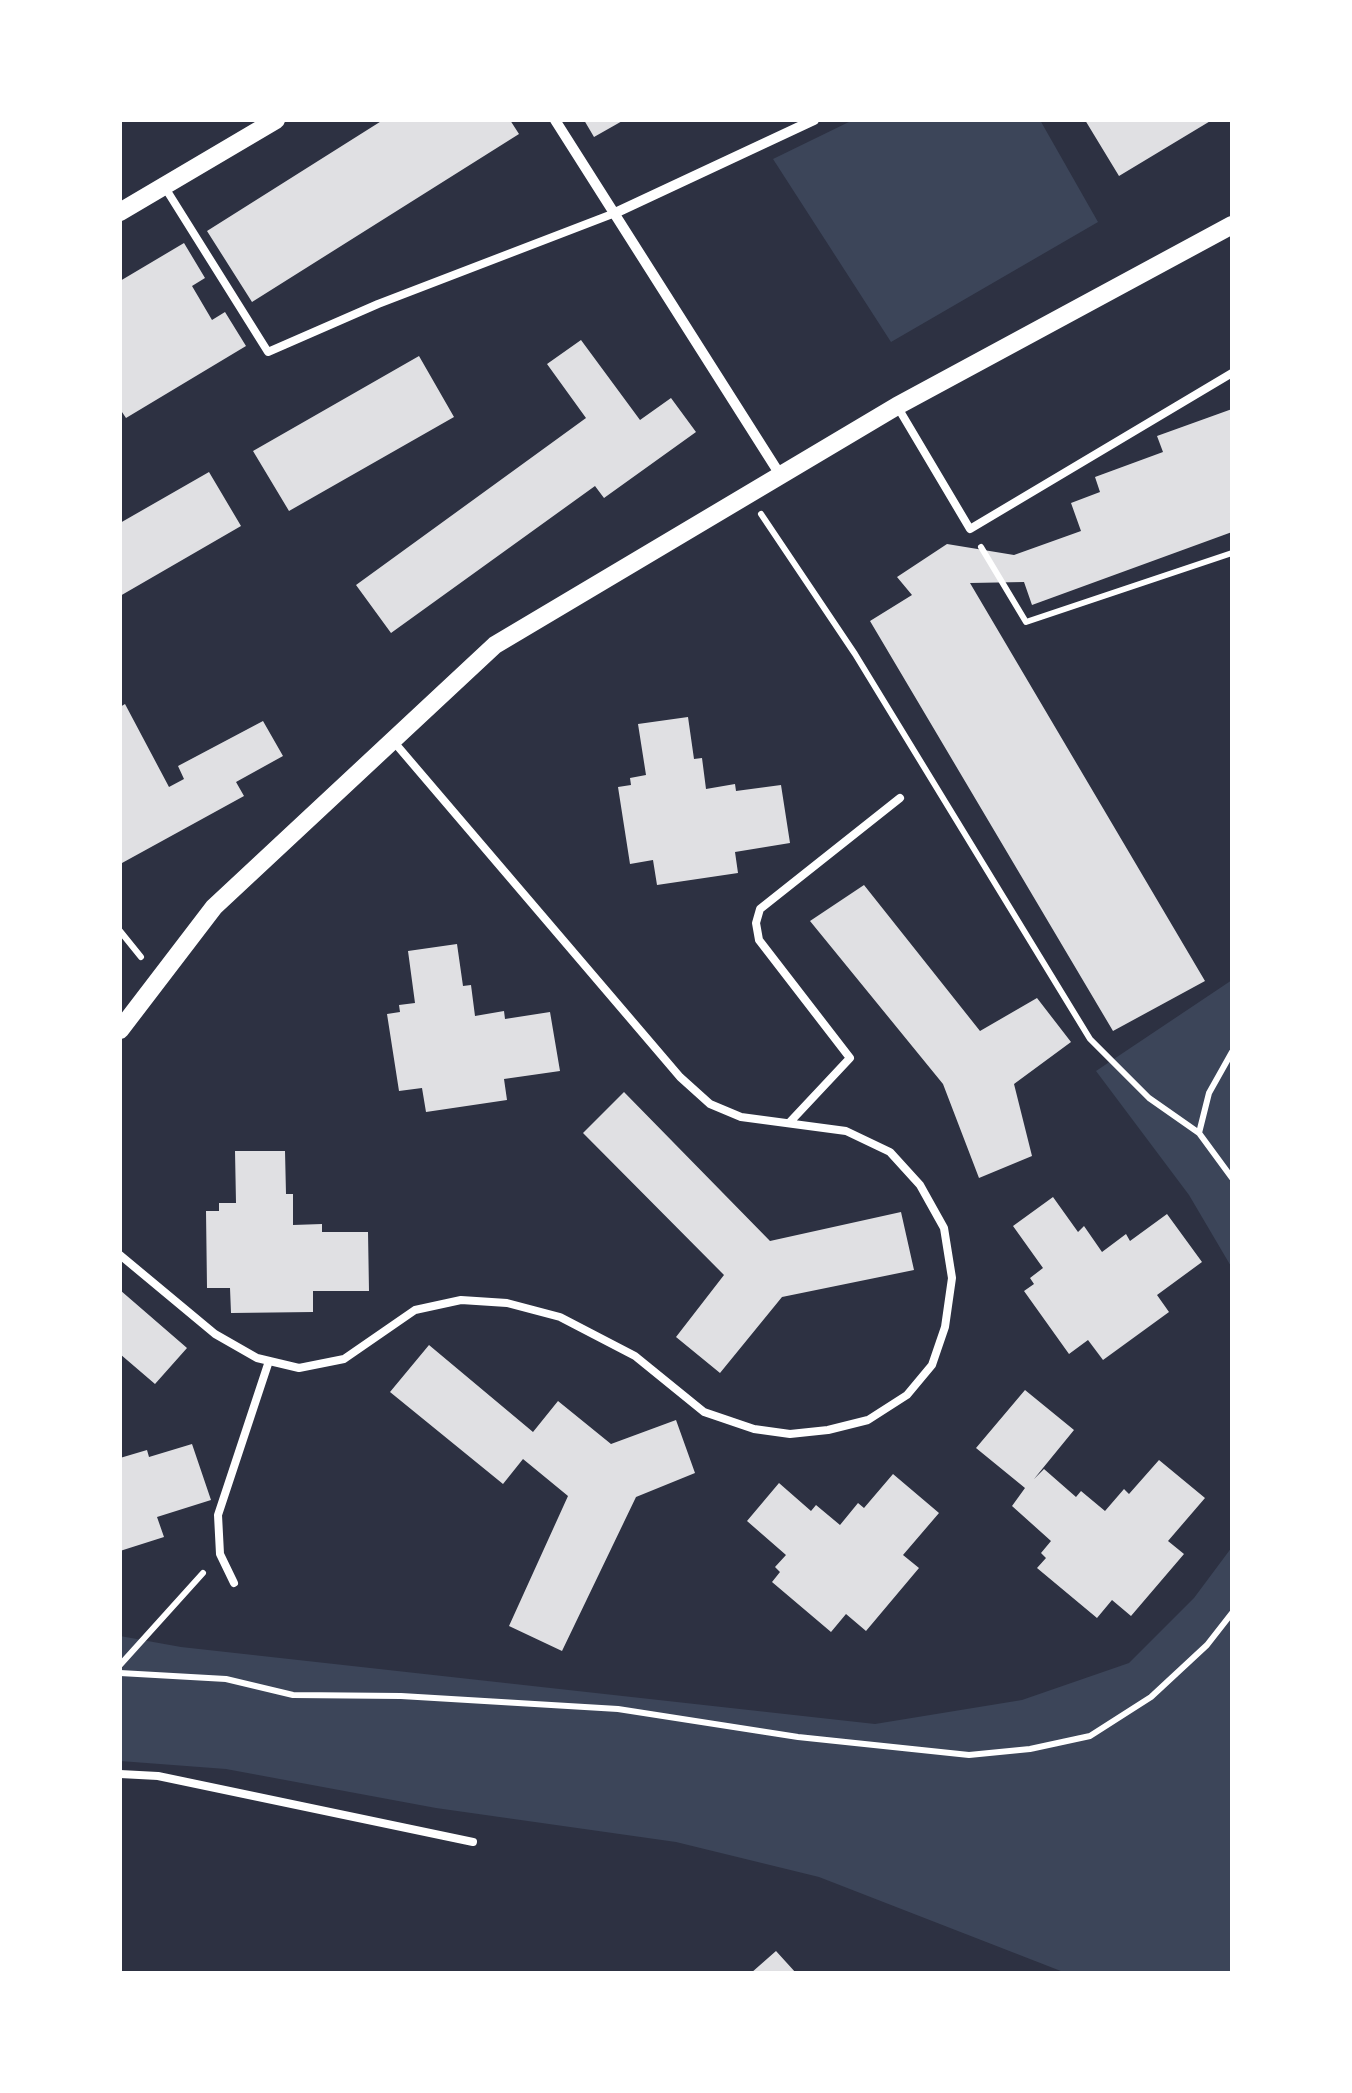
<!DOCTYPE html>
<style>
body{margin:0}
#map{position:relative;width:1352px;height:2093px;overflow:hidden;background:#2d3142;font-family:Raleway,sans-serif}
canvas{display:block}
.frame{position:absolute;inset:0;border:122px solid #fff;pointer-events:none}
</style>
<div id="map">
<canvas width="1352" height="2093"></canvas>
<div class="frame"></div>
</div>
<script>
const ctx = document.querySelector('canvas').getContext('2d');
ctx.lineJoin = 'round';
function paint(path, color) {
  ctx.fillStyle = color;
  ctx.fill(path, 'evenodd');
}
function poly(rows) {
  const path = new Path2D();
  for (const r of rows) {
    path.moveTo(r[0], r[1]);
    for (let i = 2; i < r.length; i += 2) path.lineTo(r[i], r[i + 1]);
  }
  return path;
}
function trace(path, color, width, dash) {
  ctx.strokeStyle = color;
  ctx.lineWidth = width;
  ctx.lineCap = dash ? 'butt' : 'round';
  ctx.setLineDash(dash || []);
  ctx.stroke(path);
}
paint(poly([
 [853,120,1040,120,1098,222,891,342,773,159],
 [1232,980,1232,1268,1189,1195,1096,1071],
 [1232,1547,1232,1973,1066,1973,819,1877,676,1842,436,1808,226,1769,120,1761,120,1636,181,1647,875,1724,1022,1700,1129,1663,1194,1598]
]), '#3c4559');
paint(poly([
 [383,120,510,120,519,134,252,302,207,231],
 [584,120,624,120,594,137],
 [1085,120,1212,120,1119,176],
 [184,243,205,278,192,286,212,320,225,312,246,346,126,418,120,409,120,281],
 [581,340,640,420,671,398,696,432,604,498,595,486,391,633,356,585,586,418,547,364],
 [419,356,454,417,289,511,253,451],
 [1232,409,1232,532,1032,605,1024,582,970,583,1205,981,1113,1031,870,621,912,595,897,577,947,544,1014,555,1081,531,1071,503,1100,492,1095,477,1163,452,1157,436],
 [209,472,241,526,120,596,120,523],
 [125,704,169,787,184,779,178,766,263,721,283,756,236,782,244,796,122,863,120,707],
 [688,717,694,759,702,758,706,789,735,784,736,791,781,785,790,843,735,852,738,873,657,885,653,860,630,864,618,787,631,785,630,778,646,775,638,724],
 [864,885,980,1031,1037,998,1071,1042,1014,1084,1032,1156,979,1178,943,1084,810,921],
 [457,944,463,986,471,985,475,1016,504,1011,505,1019,550,1012,560,1071,504,1079,507,1100,426,1112,422,1088,399,1091,387,1014,400,1012,399,1005,415,1003,408,951],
 [624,1092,770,1241,901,1212,914,1270,782,1297,720,1373,676,1337,724,1275,583,1133],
 [235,1151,285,1151,286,1194,293,1194,293,1225,322,1224,322,1232,368,1232,369,1291,313,1291,313,1312,231,1313,230,1288,207,1288,206,1211,219,1211,219,1203,236,1203],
 [1053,1197,1078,1232,1084,1226,1102,1252,1126,1234,1130,1241,1167,1214,1202,1262,1157,1295,1169,1312,1103,1360,1088,1340,1069,1354,1024,1291,1034,1284,1030,1278,1043,1268,1013,1226],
 [120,1290,187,1348,155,1384,120,1354],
 [429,1345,533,1432,558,1401,611,1444,676,1420,695,1473,636,1497,562,1651,509,1626,568,1496,523,1459,503,1484,390,1392],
 [1025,1390,1074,1430,1034,1479,1044,1469,1076,1497,1081,1491,1105,1511,1124,1489,1129,1494,1159,1460,1205,1498,1168,1541,1184,1554,1131,1616,1112,1600,1097,1618,1037,1568,1046,1558,1041,1553,1051,1541,1012,1506,1025,1488,976,1448],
 [192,1444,211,1500,157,1517,164,1537,120,1551,120,1458,147,1450,149,1457],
 [893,1474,939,1513,903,1555,919,1568,866,1631,846,1614,831,1632,772,1582,780,1572,775,1567,786,1555,747,1521,779,1483,811,1511,816,1505,840,1525,858,1503,864,1508],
 [776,1951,796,1973,751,1973]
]), '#e0e0e3');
trace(poly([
 [761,514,855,654,1090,1039,1149,1098,1199,1133,1232,1178],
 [981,547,1026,622,1232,553],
 [120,931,141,957],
 [1199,1133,1209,1093,1232,1052],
 [120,1665,203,1573],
 [120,1673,226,1679,293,1695,401,1696,618,1709,798,1737,969,1755,1030,1749,1090,1736,1151,1697,1207,1645,1232,1613]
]), '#fff', 6);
trace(poly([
 [164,186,268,352,378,304,615,213],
 [897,406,970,529,1232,373],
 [789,1123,850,1058,759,940,756,923,760,909,900,798],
 [120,1255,215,1334,257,1358,299,1368,344,1359,415,1310,461,1300,507,1303,560,1317,635,1356,704,1412,754,1429,790,1434,828,1430,868,1420,907,1395,932,1365,945,1327,952,1278,944,1228,920,1185,890,1152,846,1131,741,1117,710,1104,680,1077,394,742],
 [234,1583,220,1554,218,1515,269,1361],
 [120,1774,158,1776,473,1842]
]), '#fff', 8);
trace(poly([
 [555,120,779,473],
 [615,213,814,120]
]), '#fff', 10);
trace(poly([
 [120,212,276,120],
 [120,1030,214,907,495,645,897,406,1232,225]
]), '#fff', 18);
</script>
